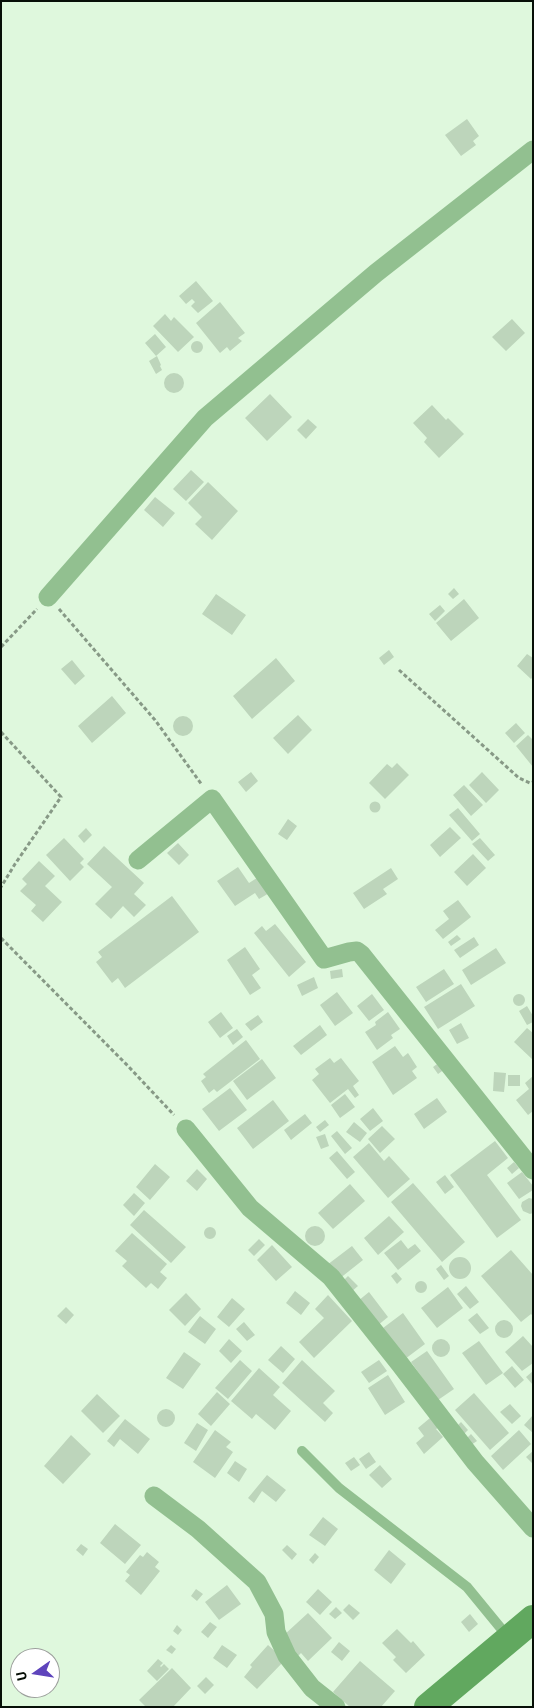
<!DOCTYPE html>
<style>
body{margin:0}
#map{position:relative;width:534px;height:1708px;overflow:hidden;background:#dff8dd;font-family:Barlow,sans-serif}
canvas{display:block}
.frame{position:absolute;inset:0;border:2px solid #070f07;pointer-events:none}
.north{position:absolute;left:10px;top:1648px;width:50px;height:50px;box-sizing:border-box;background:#fff;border:1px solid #9c9f9c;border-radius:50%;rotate:257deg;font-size:14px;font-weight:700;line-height:20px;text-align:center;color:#070f07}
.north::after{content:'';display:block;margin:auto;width:18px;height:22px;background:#5e44bc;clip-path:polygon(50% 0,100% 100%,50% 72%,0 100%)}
</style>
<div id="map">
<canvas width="534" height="1708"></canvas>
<div class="frame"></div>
<div class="north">U</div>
</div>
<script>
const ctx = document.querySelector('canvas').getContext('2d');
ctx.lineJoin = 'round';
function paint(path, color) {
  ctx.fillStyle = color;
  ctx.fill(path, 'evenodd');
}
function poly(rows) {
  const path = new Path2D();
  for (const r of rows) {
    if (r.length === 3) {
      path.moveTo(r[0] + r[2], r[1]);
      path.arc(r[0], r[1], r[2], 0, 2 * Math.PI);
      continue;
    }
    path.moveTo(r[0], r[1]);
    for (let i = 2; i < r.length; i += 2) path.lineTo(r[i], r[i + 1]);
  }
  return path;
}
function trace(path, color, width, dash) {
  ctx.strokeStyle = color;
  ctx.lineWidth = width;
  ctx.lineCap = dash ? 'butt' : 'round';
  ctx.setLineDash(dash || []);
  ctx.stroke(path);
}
paint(poly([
 [467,119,479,136,473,141,476,145,461,156,445,135],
 [196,281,213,301,198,313,191,306,195,302,192,299,186,304,179,296],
 [220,302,245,333,238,338,242,341,230,351,227,347,220,353,196,323],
 [165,314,171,321,174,317,194,337,178,352,153,326],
 [512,319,525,333,506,351,492,337],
 [155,334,166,347,156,356,145,343],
 [197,347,6],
 [157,356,161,365,160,366,162,370,156,374,149,361],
 [174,383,10],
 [270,394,292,417,267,441,245,418],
 [432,405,446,420,448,418,464,434,439,458,424,442,427,438,413,423],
 [308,419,317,427,306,439,297,430],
 [191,470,204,482,186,501,173,489],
 [208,482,238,511,212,540,195,524,202,517,188,503],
 [155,497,175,513,163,527,144,510],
 [454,588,459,594,453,599,448,594],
 [216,594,246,615,232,635,202,614],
 [464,599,479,618,451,641,436,623],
 [440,605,445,611,435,621,429,614],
 [389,650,394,657,384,665,379,658],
 [527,654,533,658,533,677,531,679,517,666],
 [276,658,295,681,252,719,233,696],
 [72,660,85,676,75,685,61,669],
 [112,696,126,713,92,743,78,726],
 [298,715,312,730,288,754,273,738],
 [183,726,10],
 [516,723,525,733,514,743,505,733],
 [528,735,532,739,533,738,533,767,516,746],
 [397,763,409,775,385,799,369,783,387,764,392,768],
 [251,772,258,781,246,792,238,782],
 [482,772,499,790,486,803,469,785],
 [464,785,483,805,471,816,453,795],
 [375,807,5.5],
 [458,808,480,834,472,841,449,815],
 [288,819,297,826,287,840,278,834],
 [450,827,461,838,440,857,430,845],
 [86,828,92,835,84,843,78,836],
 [64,838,84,859,80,863,84,867,70,881,46,855],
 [480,838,495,855,488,861,472,844],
 [178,843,189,855,179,865,167,853],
 [104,846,144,883,134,894,146,905,134,917,123,906,111,919,95,904,112,887,87,864],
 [473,854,486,868,467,886,454,872],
 [39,861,55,876,45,886,62,902,43,922,31,911,36,905,20,891,27,884,22,879],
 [238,867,249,883,260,876,271,892,259,899,255,893,235,906,217,881],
 [391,868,398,879,383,889,387,894,364,909,353,893],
 [172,896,199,932,125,988,118,978,112,983,96,962,102,957,98,952],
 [458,900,471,917,443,939,435,930,449,919,443,911],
 [275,924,306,962,289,977,254,933,262,926,266,931],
 [457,935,461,939,451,946,448,942],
 [474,937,479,945,460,958,454,950],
 [245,947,260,969,252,975,261,988,250,995,227,960],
 [496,948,506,963,471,985,462,970],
 [342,969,343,977,331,979,330,971],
 [444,969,454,984,426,1002,416,987],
 [314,977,318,988,302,996,297,985],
 [461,984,475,1006,438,1029,424,1007],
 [337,992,353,1013,335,1026,320,1005],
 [372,994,384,1010,369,1021,357,1006],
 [519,1000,6],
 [527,1006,533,1016,533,1022,527,1025,519,1011],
 [221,1012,233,1028,220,1038,208,1022],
 [388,1012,400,1029,391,1035,393,1038,377,1050,365,1032,376,1025,375,1022],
 [258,1015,263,1022,251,1031,245,1024],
 [461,1023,469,1038,457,1044,449,1030],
 [320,1025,327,1035,301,1055,293,1046],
 [527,1028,533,1033,533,1060,514,1042],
 [237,1029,243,1037,233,1045,227,1036],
 [246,1040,260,1059,217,1092,214,1089,209,1093,201,1081,206,1077,203,1074],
 [395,1046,403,1057,408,1053,417,1067,412,1071,417,1078,393,1095,372,1062],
 [330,1058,334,1063,341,1058,359,1081,353,1086,359,1095,355,1098,348,1089,330,1103,312,1080,319,1074,315,1069],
 [262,1059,276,1078,247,1100,233,1081],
 [440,1062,445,1069,438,1074,433,1067],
 [494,1072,506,1073,504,1092,493,1091],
 [508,1075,520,1075,520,1086,508,1086],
 [533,1076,533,1111,528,1115,516,1100,529,1089,525,1083],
 [230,1088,247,1110,219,1131,202,1109],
 [345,1094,355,1107,340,1118,331,1105],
 [437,1098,447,1112,424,1129,414,1114],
 [273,1100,289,1121,253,1149,237,1128],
 [373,1108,383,1121,370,1131,360,1119],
 [305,1114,312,1123,291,1140,284,1130],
 [325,1120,329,1125,320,1132,316,1127],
 [354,1122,367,1133,360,1142,346,1132],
 [382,1126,395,1139,380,1153,368,1139],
 [337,1131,352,1148,345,1154,331,1136],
 [325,1134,329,1146,321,1149,316,1137],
 [495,1141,508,1158,487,1175,521,1220,497,1238,450,1175],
 [369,1143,384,1161,389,1156,410,1179,388,1198,353,1157],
 [337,1151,355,1172,347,1179,329,1158],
 [514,1162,519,1168,512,1174,507,1168],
 [155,1164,170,1177,150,1200,136,1187],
 [197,1169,207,1179,197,1191,186,1181],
 [522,1172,533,1186,533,1190,519,1199,507,1183],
 [445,1175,454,1187,445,1194,436,1182],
 [413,1183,465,1242,442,1262,391,1202],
 [350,1184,365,1201,333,1229,318,1213],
 [134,1193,145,1203,134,1216,123,1205],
 [529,1198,533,1199,533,1213,530,1214,523,1211,521,1206,522,1202],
 [144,1210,186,1247,171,1263,130,1225],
 [389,1216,404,1232,378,1255,364,1238],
 [315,1236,10],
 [210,1233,6],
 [132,1233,167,1264,160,1272,167,1278,158,1289,151,1283,146,1288,122,1266,127,1261,115,1251],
 [259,1239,265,1245,254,1256,248,1250],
 [401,1240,408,1249,415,1244,421,1251,398,1270,384,1253],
 [272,1245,292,1267,276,1281,257,1260],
 [352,1246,363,1260,339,1279,327,1265],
 [511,1250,533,1275,533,1316,531,1314,521,1322,481,1276],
 [460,1268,11],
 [441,1265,449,1276,444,1280,436,1269],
 [396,1272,402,1279,397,1284,391,1276],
 [348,1276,358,1286,351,1292,342,1282],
 [421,1287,6],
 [466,1286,479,1302,470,1309,457,1294],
 [448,1287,463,1308,437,1328,421,1308],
 [295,1291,310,1303,301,1315,286,1303],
 [369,1292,388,1317,377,1326,358,1301],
 [186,1293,201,1309,185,1326,169,1310],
 [328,1295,352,1321,314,1358,299,1342,324,1318,315,1309],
 [232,1298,245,1309,229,1327,217,1317],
 [66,1307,74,1315,66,1324,57,1316],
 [403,1313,425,1344,405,1359,383,1328],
 [477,1313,489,1328,480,1334,468,1320],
 [200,1316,216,1329,205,1344,188,1332],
 [504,1329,9],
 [244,1322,255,1335,247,1341,236,1329],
 [523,1336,533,1347,533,1363,522,1371,505,1352],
 [229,1339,242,1351,231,1363,219,1351],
 [441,1348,9],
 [479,1341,503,1373,486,1385,462,1353],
 [281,1346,295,1359,283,1373,268,1360],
 [427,1351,454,1389,438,1400,411,1362],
 [184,1352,201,1364,183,1389,166,1378],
 [240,1360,252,1371,228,1399,215,1388],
 [302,1360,335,1391,323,1403,333,1413,325,1422,282,1383],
 [379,1360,387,1371,369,1383,361,1372],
 [512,1366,524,1380,515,1388,503,1374],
 [259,1368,280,1387,273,1395,291,1411,275,1430,256,1414,252,1419,231,1401],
 [533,1371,533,1385,526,1377],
 [388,1375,405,1402,385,1415,368,1388],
 [217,1392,230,1404,211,1426,198,1414],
 [474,1393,509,1433,490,1450,455,1410],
 [97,1394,120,1416,103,1433,81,1411],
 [510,1404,521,1416,512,1424,500,1412],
 [166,1418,9],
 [533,1415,533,1433,524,1425],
 [430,1418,438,1428,436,1429,443,1437,424,1454,416,1443,424,1436,418,1428],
 [125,1419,150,1439,138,1454,120,1439,114,1447,107,1441],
 [461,1422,468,1430,464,1434,457,1426],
 [197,1423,208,1430,196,1451,184,1443],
 [215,1430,231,1442,226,1447,233,1452,215,1478,193,1462],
 [519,1430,531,1444,503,1470,491,1456],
 [471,1434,477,1441,471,1445,466,1439],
 [71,1435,91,1454,63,1484,44,1466],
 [533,1451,533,1464,526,1457],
 [369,1452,376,1462,366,1469,359,1459],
 [354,1457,360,1465,351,1471,345,1463],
 [235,1461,247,1469,239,1482,227,1473],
 [380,1465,392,1479,382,1488,369,1475],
 [267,1475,286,1490,276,1502,262,1491,254,1503,248,1498],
 [323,1517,338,1529,325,1546,309,1535],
 [115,1524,141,1545,125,1564,100,1543],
 [81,1544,88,1549,83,1556,76,1550],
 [287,1545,297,1554,292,1560,282,1550],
 [389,1550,406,1564,391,1584,374,1570],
 [147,1552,159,1562,155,1567,160,1571,141,1595,125,1581,130,1575,126,1572,140,1555,143,1557],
 [315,1553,319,1557,313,1564,309,1560],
 [227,1585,241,1604,219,1620,205,1602],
 [196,1589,203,1594,197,1601,191,1596],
 [318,1589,332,1602,320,1615,306,1602],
 [349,1604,360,1613,353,1620,343,1610],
 [336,1607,342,1613,335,1619,329,1614],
 [308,1613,332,1638,308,1661,301,1653,298,1656,288,1645,291,1642,284,1635],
 [470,1614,478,1624,469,1632,461,1622],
 [210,1622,217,1627,208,1638,201,1632],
 [177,1625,182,1630,178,1635,173,1631],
 [397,1629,411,1643,413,1641,425,1655,406,1673,393,1660,396,1657,382,1643],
 [339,1642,350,1651,342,1661,331,1652],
 [171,1645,176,1649,172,1654,166,1650],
 [222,1645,237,1655,227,1668,213,1658],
 [268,1645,285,1660,257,1689,244,1677,252,1667,250,1665],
 [158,1659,163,1663,160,1666,161,1667,164,1664,169,1669,157,1681,147,1671],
 [360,1661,395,1691,381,1707,350,1707,333,1692],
 [172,1668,191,1688,173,1707,146,1707,139,1700],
 [206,1677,214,1685,205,1694,197,1686]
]), '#bdd5bb');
trace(poly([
 [59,609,155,720,202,785],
 [1,647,37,609],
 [399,670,519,778,530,783,533,782],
 [1,732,61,797,15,864,1,887],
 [1,938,128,1066,174,1115]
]), '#879986', 3, [4, 2.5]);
trace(poly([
 [302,1451,339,1488,467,1587,508,1637]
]), '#92c090', 10);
trace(poly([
 [48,597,205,418,376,273,533,150],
 [138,860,212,799,324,959,349,952,357,951,361,954,533,1170],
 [186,1129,250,1208,331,1277,400,1364,475,1462,533,1528],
 [154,1496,198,1529,257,1582,274,1614,276,1632,287,1656,312,1688,336,1707]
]), '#92c090', 19);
trace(poly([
 [428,1707,533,1619]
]), '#61a85f', 28);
</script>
